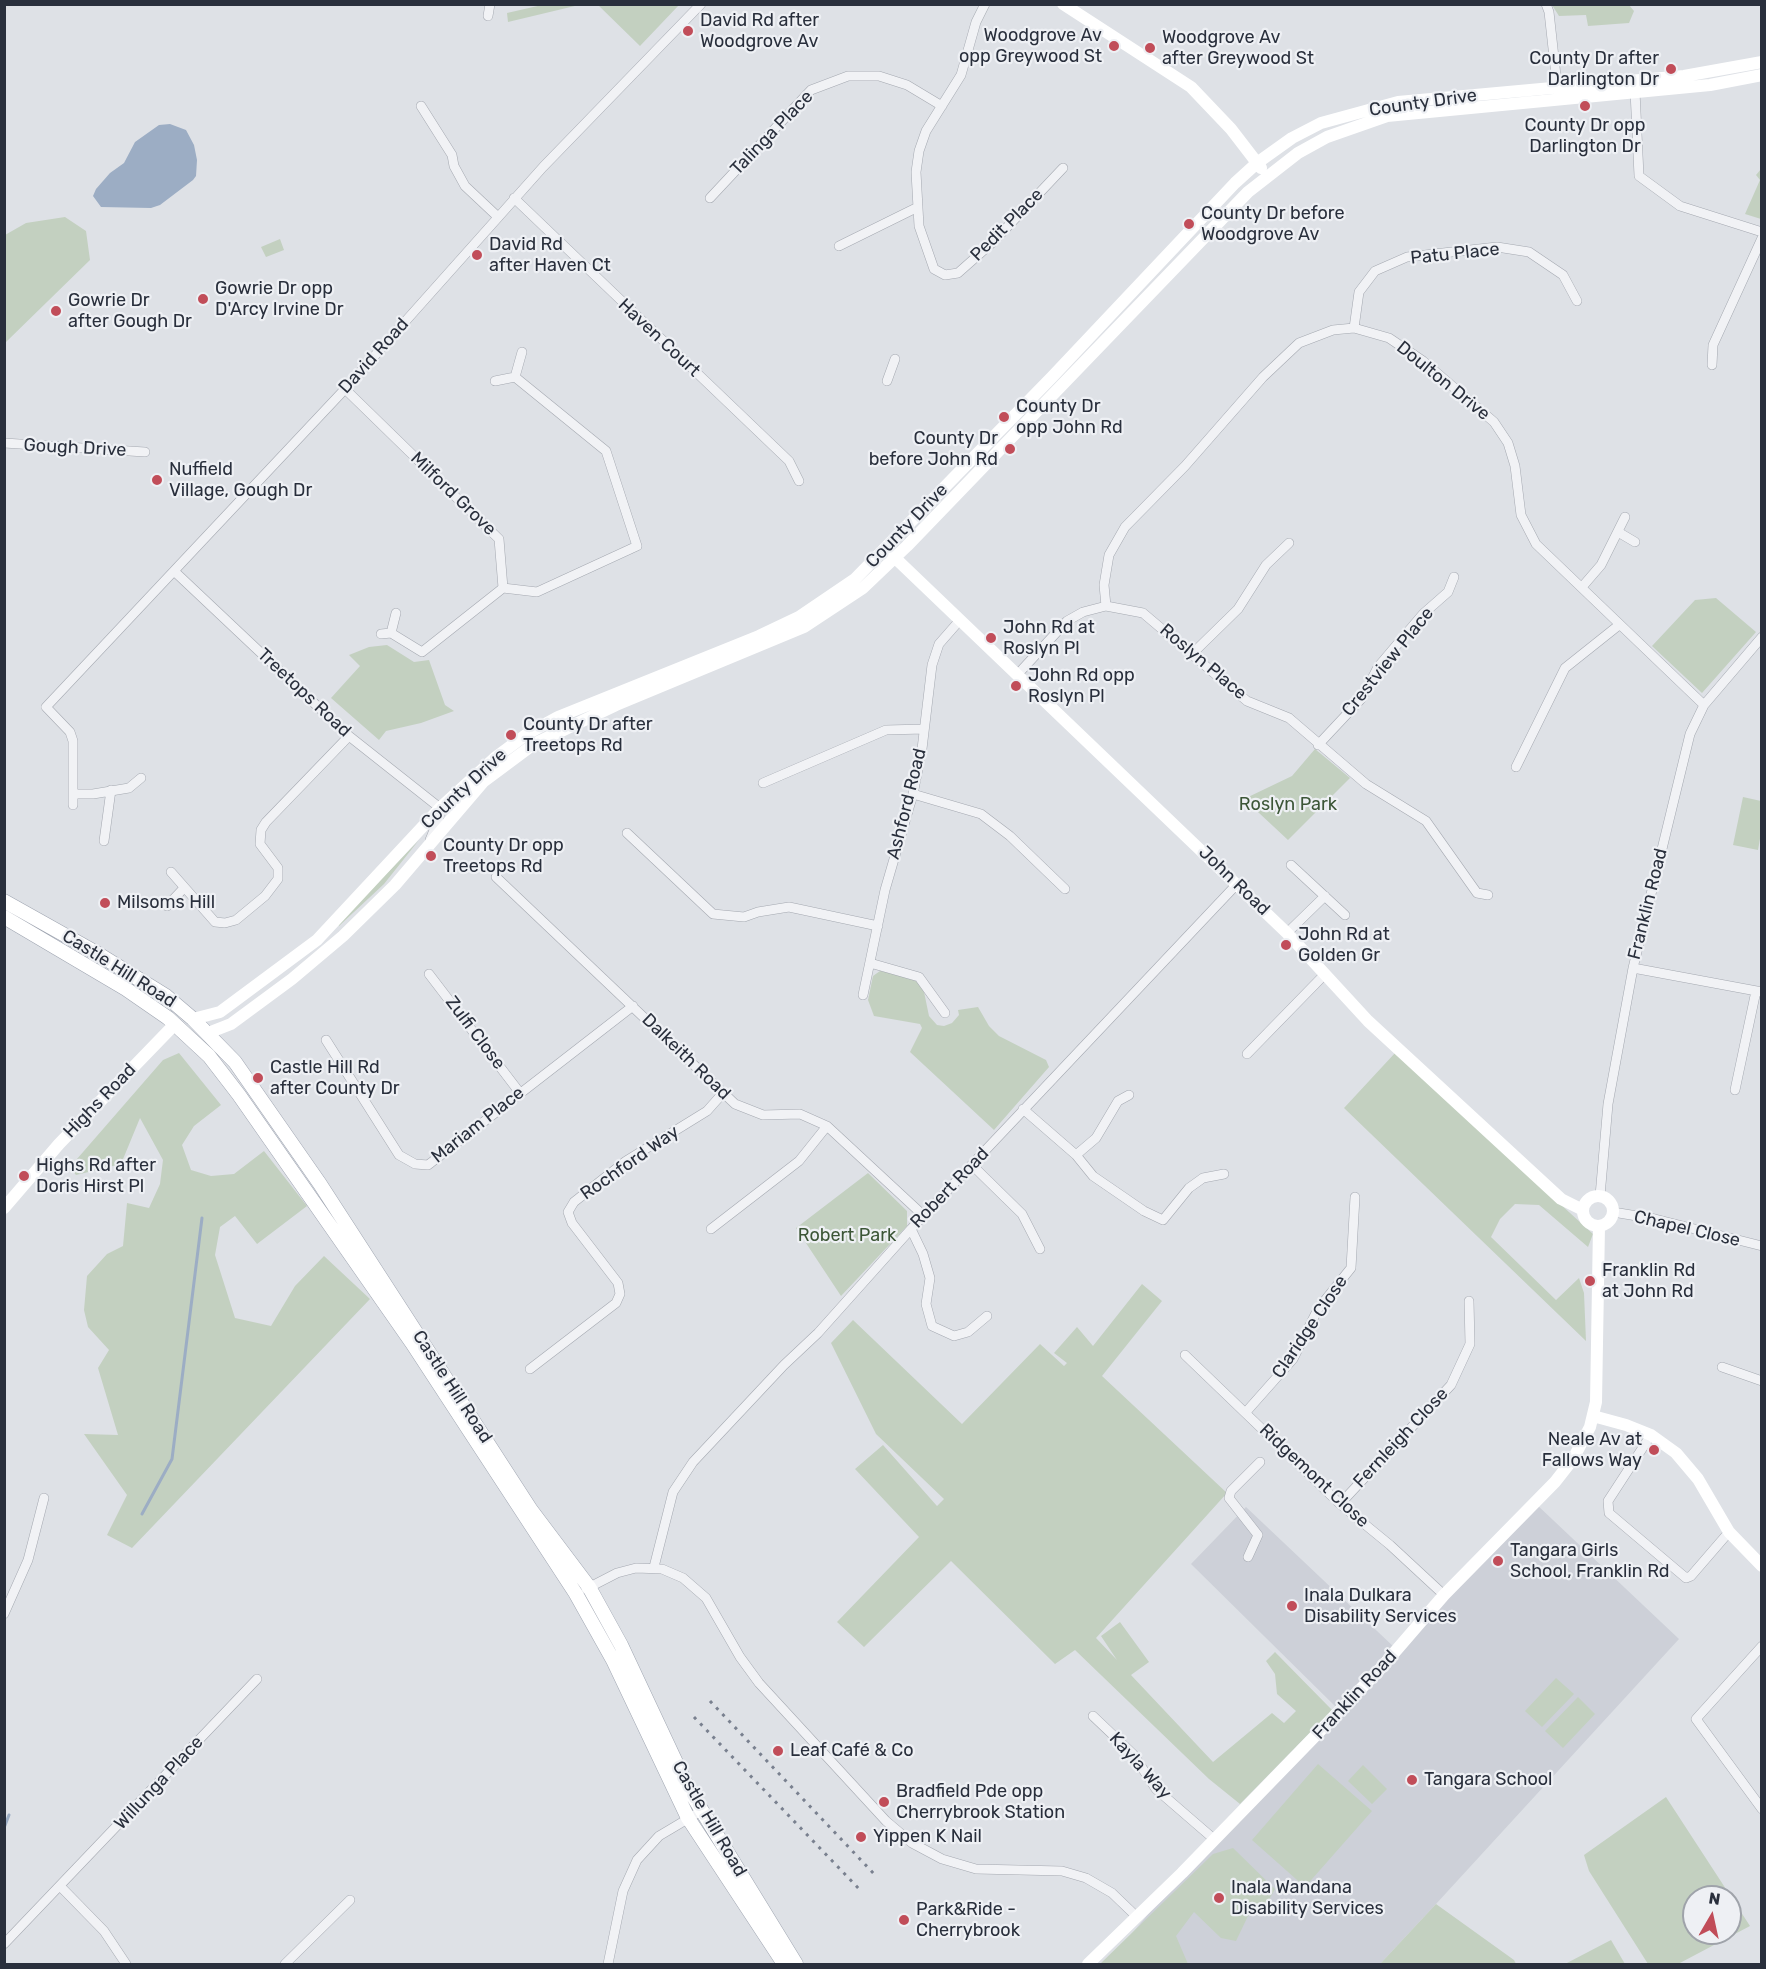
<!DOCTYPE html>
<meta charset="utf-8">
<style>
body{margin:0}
#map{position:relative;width:1766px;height:1969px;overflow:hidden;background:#dee1e6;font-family:Rubik,sans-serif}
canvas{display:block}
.frame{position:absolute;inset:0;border:6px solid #292f3c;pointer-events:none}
.north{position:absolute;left:1682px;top:1885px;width:60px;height:60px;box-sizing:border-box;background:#eef0f4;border:2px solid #9fa3aa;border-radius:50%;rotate:9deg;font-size:16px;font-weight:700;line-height:24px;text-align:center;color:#292f3c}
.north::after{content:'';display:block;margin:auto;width:21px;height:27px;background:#c14d59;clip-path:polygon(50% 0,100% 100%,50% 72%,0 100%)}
</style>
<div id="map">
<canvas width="1766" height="1969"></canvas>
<div class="frame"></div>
<div class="north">N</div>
</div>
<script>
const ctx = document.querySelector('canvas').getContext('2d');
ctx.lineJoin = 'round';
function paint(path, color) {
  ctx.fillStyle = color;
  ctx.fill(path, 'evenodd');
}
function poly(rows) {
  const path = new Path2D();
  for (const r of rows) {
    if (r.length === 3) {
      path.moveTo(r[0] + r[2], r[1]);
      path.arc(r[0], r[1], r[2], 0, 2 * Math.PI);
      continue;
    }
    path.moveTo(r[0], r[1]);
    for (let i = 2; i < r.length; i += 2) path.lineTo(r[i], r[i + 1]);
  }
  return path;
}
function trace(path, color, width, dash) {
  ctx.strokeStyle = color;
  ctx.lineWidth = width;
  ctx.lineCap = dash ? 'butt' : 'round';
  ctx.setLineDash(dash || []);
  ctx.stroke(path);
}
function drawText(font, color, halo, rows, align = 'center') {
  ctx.font = font + ' Rubik,sans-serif';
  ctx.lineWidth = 4.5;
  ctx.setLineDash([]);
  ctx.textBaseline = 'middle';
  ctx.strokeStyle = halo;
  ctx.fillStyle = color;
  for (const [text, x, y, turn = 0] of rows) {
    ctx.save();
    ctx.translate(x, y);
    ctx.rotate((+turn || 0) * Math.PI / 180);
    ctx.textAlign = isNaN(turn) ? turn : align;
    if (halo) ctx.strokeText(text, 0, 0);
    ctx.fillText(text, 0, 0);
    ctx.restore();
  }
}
paint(poly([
 [1535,1503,1679,1639,1436,1904,1380,1964,1107,1964,1182,1873],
 [1246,1507,1395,1648,1338,1709,1191,1564]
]), '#cdd0d8');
paint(poly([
 [542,5,579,5,508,22,507,13],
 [598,5,679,5,640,46],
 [1552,5,1629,5,1634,11,1629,23,1588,26,1586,15,1559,16],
 [1761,169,1761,219,1745,214,1760,180,1756,175],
 [65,217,86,231,90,260,5,343,5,235,26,223],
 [280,239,284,250,266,257,261,247],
 [1716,598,1756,632,1702,693,1652,646,1695,600],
 [387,645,414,662,429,660,445,705,454,711,421,723,386,731,379,740,331,698,360,666,349,655,369,647],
 [1315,749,1350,778,1288,840,1244,799,1292,776],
 [1743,797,1761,801,1761,833,1758,850,1733,845],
 [419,840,384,884,339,926,338,924],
 [880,971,892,972,916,980,923,987,929,1016,937,1025,944,1026,952,1023,959,1015,958,1010,978,1007,989,1026,999,1036,1046,1060,1049,1067,994,1130,910,1052,922,1028,920,1024,874,1016,868,1000,873,976],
 [179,1053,221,1105,194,1126,182,1145,191,1170,211,1176,234,1174,264,1151,307,1206,257,1244,235,1216,220,1227,215,1255,235,1318,271,1326,295,1286,324,1256,370,1299,132,1548,107,1535,127,1495,84,1434,118,1435,98,1368,109,1350,88,1327,84,1310,87,1276,107,1254,123,1246,127,1203,149,1208,160,1184,163,1160,140,1118,121,1164,76,1175,70,1167,163,1060],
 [1395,1053,1593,1234,1588,1247,1539,1205,1515,1204,1500,1219,1491,1237,1556,1300,1579,1278,1584,1293,1586,1341,1344,1108],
 [868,1173,907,1211,907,1226,841,1296,796,1228],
 [1142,1284,1162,1301,1102,1376,1227,1493,1096,1638,1117,1660,1101,1636,1120,1622,1149,1662,1131,1675,1213,1762,1272,1713,1284,1723,1296,1711,1277,1694,1275,1674,1266,1661,1275,1652,1332,1710,1240,1804,1209,1779,1075,1650,1055,1664,951,1561,864,1647,837,1622,919,1537,855,1469,883,1445,937,1506,944,1499,876,1434,831,1343,853,1320,962,1424,1040,1344,1064,1366,1067,1363,1054,1353,1077,1327,1093,1346],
 [1556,1678,1574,1694,1542,1727,1525,1711],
 [1578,1697,1595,1714,1563,1748,1545,1731],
 [1318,1764,1372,1811,1305,1887,1252,1840],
 [1363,1765,1387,1789,1372,1804,1348,1781],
 [1666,1797,1750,1926,1678,1964,1648,1964,1589,1871,1584,1855],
 [1694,1897,1730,1897,1730,1933,1694,1933],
 [1233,1848,1275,1889,1266,1905,1248,1916,1236,1941,1221,1938,1194,1912,1176,1936,1188,1964,1100,1964,1213,1854],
 [1436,1904,1514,1960,1516,1964,1380,1964],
 [1611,1940,1625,1964,1565,1964]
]), '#c3d0c0');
paint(poly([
 [170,124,186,130,194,145,197,160,196,176,193,180,160,205,151,208,101,207,93,196,96,189,110,173,124,163,135,142,159,125]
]), '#9cadc4');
trace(poly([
 [142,1514,172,1459,202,1218],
 [4,1828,9,1815]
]), '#9cadc4', 3);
const street = poly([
 [985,4,976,22,961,75,926,131,919,151,916,172,919,226,934,269,945,275,958,273,993,242,1063,168],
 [1546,4,1549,12,1558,94],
 [488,16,490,4],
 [1635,91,1639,176,1680,206,1762,232],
 [421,106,452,155,454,166,465,186,498,217],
 [514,198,789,461,799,481],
 [710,198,811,90,848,76,879,76,907,85,942,106],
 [839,246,918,207],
 [1354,328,1359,292,1375,271,1407,257,1497,247,1529,252,1563,275,1577,301],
 [1712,365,1713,345,1762,238],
 [495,381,515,377,522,352],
 [887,381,895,359],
 [345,389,499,539,503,588,537,592,637,546,606,451,515,377],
 [4,443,145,452],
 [1618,532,1635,542],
 [174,571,349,736,440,808,452,808,464,802],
 [1582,587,1601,565,1625,517],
 [1106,606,1104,585,1109,555,1125,527,1185,466,1263,377,1299,343,1333,330,1354,328,1389,338,1423,361,1494,422,1508,443,1515,466,1521,515,1536,544,1704,705],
 [391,633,422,652,503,588],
 [381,634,391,633,396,613],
 [1193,653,1238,609,1266,565,1289,543],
 [1017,675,1067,621,1083,612,1106,606,1143,613,1247,701,1289,718,1366,784,1426,821,1477,893,1488,895],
 [1318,745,1362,698,1378,667,1423,614,1448,592,1454,577],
 [1516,767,1565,668,1619,625],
 [763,783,886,730,924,729],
 [73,794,93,794,129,788,141,778],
 [913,794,981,814,1010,836,1065,889],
 [73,805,73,741,70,732,46,707,345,389,543,167,701,4],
 [627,833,713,914,744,917,758,912,789,907,878,926],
 [430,840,439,818,440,808],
 [104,841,111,790],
 [1291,865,1345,915],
 [171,872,215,922,225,923,236,920,265,896,278,879,278,868,260,844,261,830,266,822,349,736],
 [496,877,735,1104,763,1115,800,1114,827,1126,924,1216],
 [167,906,184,888],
 [1287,933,1325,896],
 [870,963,919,977,945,1013],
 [1633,968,1762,992],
 [429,974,520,1093],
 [863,995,885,890,913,794,922,749,932,665,939,644,960,620],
 [326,1040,399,1155,415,1164,428,1165,633,1006],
 [1247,1054,1325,974],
 [1735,1090,1756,991],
 [1023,1109,1076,1155,1093,1176,1144,1211,1163,1220,1189,1188,1203,1178,1224,1174],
 [1076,1155,1096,1138,1118,1101,1129,1095],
 [972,1165,1022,1214,1040,1249],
 [1600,1196,1608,1104,1633,968,1690,734,1704,705,1762,637],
 [1613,1212,1655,1219,1762,1246],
 [711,1229,799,1161,827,1126],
 [911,1229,923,1254,930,1278,926,1304,932,1326,954,1336,968,1332,987,1316],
 [1185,1355,1340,1504,1390,1545,1444,1595],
 [1722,1367,1762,1381],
 [530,1369,616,1303,620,1294,618,1283,572,1223,568,1212,574,1202,626,1161,707,1111,723,1093],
 [1246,1412,1293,1359,1318,1309,1351,1268,1355,1197],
 [1651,1435,1608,1501,1609,1513,1686,1578,1691,1576,1729,1532],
 [1340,1504,1451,1385,1470,1344,1469,1301],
 [1248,1557,1258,1535,1229,1498,1231,1491,1260,1462],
 [654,1567,673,1492,693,1462,784,1365,818,1333,911,1229,1237,884],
 [586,1589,617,1573,636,1568,662,1569,683,1578,706,1598,740,1657,759,1683,886,1821,912,1843,942,1859,976,1869,1062,1871,1086,1878,1112,1893,1137,1917],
 [4,1614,28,1560,44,1498],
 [1762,1646,1696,1719,1762,1809],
 [1093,1716,1133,1754,1156,1789,1215,1840],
 [60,1886,104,1931,126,1964],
 [4,1944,257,1679],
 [285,1964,350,1900],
 [608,1964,623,1891,637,1860,659,1836,701,1811]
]);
const primary = poly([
 [4,901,95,952,166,996,193,1019,235,1062,320,1184,531,1510,589,1587,621,1645,688,1788,796,1964],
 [4,917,126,989,168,1018,209,1056,239,1095,412,1343,576,1594,613,1660,688,1818,784,1964]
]);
trace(street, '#a4a8b0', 10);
trace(primary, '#9fa5b1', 15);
trace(street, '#f1f2f5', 9);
trace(poly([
 [1063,4,1191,87,1231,129,1261,168],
 [891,554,1287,933,1368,1021,1561,1199,1583,1210],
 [193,1019,220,1012,317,940,440,808,496,757,527,734,558,717,759,636,799,617,855,579,1052,377,1235,183,1257,163,1292,138,1321,123,1398,102,1684,76,1762,62],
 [208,1033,231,1024,292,979,343,936,395,885,483,782,534,744,616,705,804,627,863,588,907,546,1248,192,1298,153,1327,137,1387,116,1710,85,1762,75],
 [1598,1211,15],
 [4,1208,59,1144,175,1024],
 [1593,1416,1626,1425,1651,1435,1676,1453,1698,1479,1729,1532,1762,1566],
 [1088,1964,1182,1873,1320,1731,1381,1668,1444,1595,1555,1482,1573,1459,1590,1427,1596,1402,1599,1226]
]), '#fff', 12);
trace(primary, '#fff', 14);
trace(poly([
 [710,1701,877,1877],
 [694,1717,862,1892]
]), '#79808f', 3, [3, 6]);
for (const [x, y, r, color] of [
 [688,31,6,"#c14d59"],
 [1114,46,6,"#c14d59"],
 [1150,48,6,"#c14d59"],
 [1671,69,6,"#c14d59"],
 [1585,106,6,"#c14d59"],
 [1189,224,6,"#c14d59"],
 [477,255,6,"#c14d59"],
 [203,299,6,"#c14d59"],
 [56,311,6,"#c14d59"],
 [1004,417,6,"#c14d59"],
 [1010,449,6,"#c14d59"],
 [157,480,6,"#c14d59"],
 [991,638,6,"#c14d59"],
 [1016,686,6,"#c14d59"],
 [511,735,6,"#c14d59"],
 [431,856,6,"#c14d59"],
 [105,903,6,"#c14d59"],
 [1286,945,6,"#c14d59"],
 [258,1078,6,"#c14d59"],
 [24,1176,6,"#c14d59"],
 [1590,1281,6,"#c14d59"],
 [1654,1450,6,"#c14d59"],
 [1498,1561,6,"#c14d59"],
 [1292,1606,6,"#c14d59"],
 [778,1751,6,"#c14d59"],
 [1412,1780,6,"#c14d59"],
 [884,1802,6,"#c14d59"],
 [861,1837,6,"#c14d59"],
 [1219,1898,6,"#c14d59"],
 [904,1920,6,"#c14d59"]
]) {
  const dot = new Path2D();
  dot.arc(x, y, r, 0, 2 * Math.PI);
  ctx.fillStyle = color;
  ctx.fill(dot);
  trace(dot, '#eef0f4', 2);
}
drawText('18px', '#292f3c', '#eef0f4', [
 ["David Rd after",700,21],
 ["Woodgrove Av",700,42],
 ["Woodgrove Av",1102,36,"right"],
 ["opp Greywood St",1102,57,"right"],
 ["Woodgrove Av",1162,38],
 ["after Greywood St",1162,59],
 ["County Dr after",1659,59,"right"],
 ["Darlington Dr",1659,80,"right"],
 ["County Dr opp",1585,126,"center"],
 ["Darlington Dr",1585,147,"center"],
 ["County Dr before",1201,214],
 ["Woodgrove Av",1201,235],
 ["David Rd",489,245],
 ["after Haven Ct",489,266],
 ["Gowrie Dr opp",215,289],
 ["D'Arcy Irvine Dr",215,310],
 ["Gowrie Dr",68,301],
 ["after Gough Dr",68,322],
 ["County Dr",1016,407],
 ["opp John Rd",1016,428],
 ["County Dr",998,439,"right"],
 ["before John Rd",998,460,"right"],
 ["Nuffield",169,470],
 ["Village, Gough Dr",169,491],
 ["John Rd at",1003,628],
 ["Roslyn Pl",1003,649],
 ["John Rd opp",1028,676],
 ["Roslyn Pl",1028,697],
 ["County Dr after",523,725],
 ["Treetops Rd",523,746],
 ["County Dr opp",443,846],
 ["Treetops Rd",443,867],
 ["Milsoms Hill",117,903],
 ["John Rd at",1298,935],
 ["Golden Gr",1298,956],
 ["Castle Hill Rd",270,1068],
 ["after County Dr",270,1089],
 ["Highs Rd after",36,1166],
 ["Doris Hirst Pl",36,1187],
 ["Franklin Rd",1602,1271],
 ["at John Rd",1602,1292],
 ["Neale Av at",1642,1440,"right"],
 ["Fallows Way",1642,1461,"right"],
 ["Tangara Girls",1510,1551],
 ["School, Franklin Rd",1510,1572],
 ["Inala Dulkara",1304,1596],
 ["Disability Services",1304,1617],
 ["Leaf Café & Co",790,1751],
 ["Tangara School",1424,1780],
 ["Bradfield Pde opp",896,1792],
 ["Cherrybrook Station",896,1813],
 ["Yippen K Nail",873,1837],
 ["Inala Wandana",1231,1888],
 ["Disability Services",1231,1909],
 ["Park&Ride -",916,1910],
 ["Cherrybrook",916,1931]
], 'left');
drawText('18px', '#292f3c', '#eef0f4', [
 ["County Drive",1423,103,-8],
 ["Talinga Place",772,133,-46],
 ["Pedit Place",1007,225,-45],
 ["Patu Place",1455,254,-6],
 ["Haven Court",659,338,43],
 ["David Road",374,356,-48],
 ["Doulton Drive",1443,381,39],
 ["Gough Drive",75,448,3],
 ["Milford Grove",453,494,44],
 ["County Drive",907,526,-46],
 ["Roslyn Place",1203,662,40],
 ["Crestview Place",1388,662,-51],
 ["Treetops Road",304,693,43],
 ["County Drive",464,789,-43],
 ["Ashford Road",907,804,-76],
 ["John Road",1234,881,44],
 ["Franklin Road",1648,904,-76],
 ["Castle Hill Road",119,969,32],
 ["Zulfi Close",475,1033,53],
 ["Dalkeith Road",686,1057,44],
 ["Highs Road",100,1101,-46],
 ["Mariam Place",478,1125,-38],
 ["Rochford Way",630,1163,-35],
 ["Robert Road",950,1188,-46],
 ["Chapel Close",1687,1229,13],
 ["Claridge Close",1310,1327,-56],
 ["Castle Hill Road",452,1387,57],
 ["Fernleigh Close",1401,1438,-47],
 ["Ridgemont Close",1314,1476,43],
 ["Franklin Road",1355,1695,-47],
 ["Kayla Way",1140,1766,48],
 ["Willunga Place",159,1783,-47],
 ["Castle Hill Road",709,1819,60]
]);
drawText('18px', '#3c5637', '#eef0f4', [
 ["Roslyn Park",1288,805],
 ["Robert Park",847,1236]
]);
</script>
